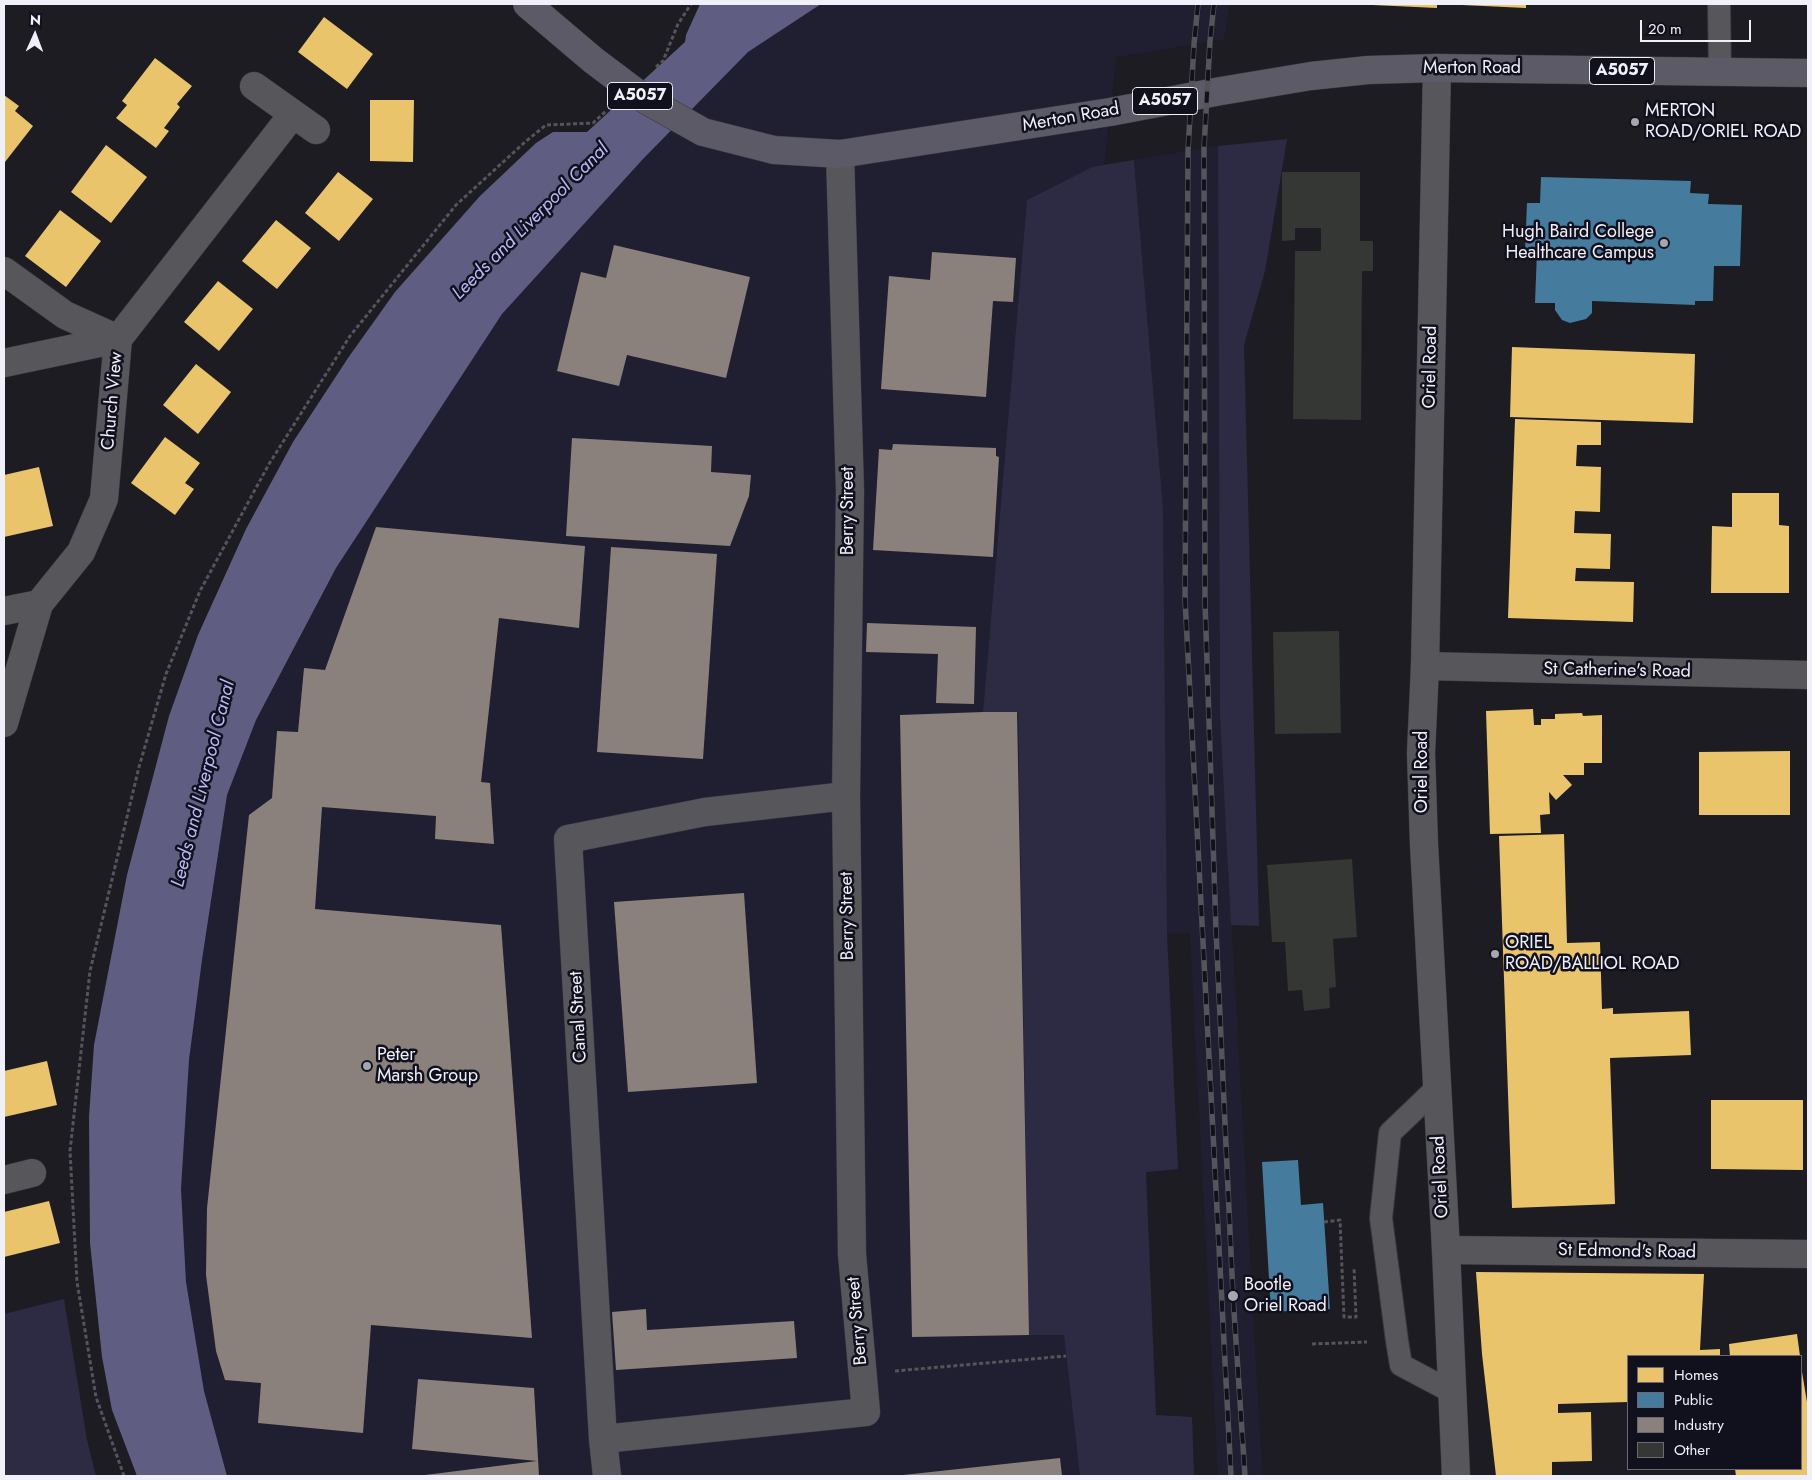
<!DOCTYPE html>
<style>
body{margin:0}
#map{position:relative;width:1812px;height:1480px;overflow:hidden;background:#1d1c23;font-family:Jost,sans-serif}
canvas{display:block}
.frame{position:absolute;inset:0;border:5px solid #f0f0fa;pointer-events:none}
.legend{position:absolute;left:1627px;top:1355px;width:175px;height:115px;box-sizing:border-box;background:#11101d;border:1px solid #6a6a75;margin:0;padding:6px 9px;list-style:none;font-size:15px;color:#f0f0fa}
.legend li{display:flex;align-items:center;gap:10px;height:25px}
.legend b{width:25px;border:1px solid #6a6a75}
.north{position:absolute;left:10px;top:10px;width:50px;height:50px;-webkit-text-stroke:4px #11101d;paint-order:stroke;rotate:2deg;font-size:14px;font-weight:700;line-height:20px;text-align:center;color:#f0f0fa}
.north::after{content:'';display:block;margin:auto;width:18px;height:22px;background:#f0f0fa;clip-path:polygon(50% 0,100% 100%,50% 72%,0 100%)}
.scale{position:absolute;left:1640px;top:20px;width:111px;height:22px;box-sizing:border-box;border:2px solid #f0f0fa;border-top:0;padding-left:6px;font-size:15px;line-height:18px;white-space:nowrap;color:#f0f0fa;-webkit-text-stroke:4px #11101d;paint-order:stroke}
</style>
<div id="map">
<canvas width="1812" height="1480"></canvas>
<div class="frame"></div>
<ul class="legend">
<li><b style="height:14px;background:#e9c46a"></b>Homes</li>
<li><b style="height:14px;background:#457b9d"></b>Public</li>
<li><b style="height:14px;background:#8a817c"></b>Industry</li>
<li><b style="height:14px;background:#343734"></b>Other</li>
</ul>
<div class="north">N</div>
<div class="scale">20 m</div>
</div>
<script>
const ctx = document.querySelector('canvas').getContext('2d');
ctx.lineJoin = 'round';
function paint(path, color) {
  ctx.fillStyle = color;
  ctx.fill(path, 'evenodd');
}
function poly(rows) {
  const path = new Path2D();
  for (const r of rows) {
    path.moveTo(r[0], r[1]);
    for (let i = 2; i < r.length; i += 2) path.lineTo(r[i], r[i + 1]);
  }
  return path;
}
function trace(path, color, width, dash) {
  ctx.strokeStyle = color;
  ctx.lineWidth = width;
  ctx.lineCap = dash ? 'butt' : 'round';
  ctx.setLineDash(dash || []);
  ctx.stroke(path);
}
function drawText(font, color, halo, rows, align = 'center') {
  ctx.font = font + ' Jost,sans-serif';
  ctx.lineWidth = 5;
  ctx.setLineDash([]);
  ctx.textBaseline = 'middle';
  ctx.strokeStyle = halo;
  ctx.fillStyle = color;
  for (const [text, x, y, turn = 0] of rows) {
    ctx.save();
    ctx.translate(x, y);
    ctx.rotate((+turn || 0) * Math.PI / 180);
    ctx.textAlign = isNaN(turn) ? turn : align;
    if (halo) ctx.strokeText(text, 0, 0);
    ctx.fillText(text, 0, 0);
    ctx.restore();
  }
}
paint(poly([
 [821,4,1229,4,1224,39,1116,57,1104,165,1092,167,1027,200,983,712,1017,712,1064,1335,1080,1476,227,1476,204,1391,186,1282,181,1189,189,1060,202,960,227,795,256,720,336,568,502,314,643,159,748,52],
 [1218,146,1220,716,1262,1476,1218,1476,1190,933,1167,934,1163,508,1134,160]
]), '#201f31');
paint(poly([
 [1287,139,1265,271,1244,345,1259,926,1231,925,1220,716,1218,146],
 [1134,160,1163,508,1167,934,1178,1169,1146,1172,1156,1415,1192,1417,1194,1476,1080,1476,1064,1335,1029,1335,1018,713,983,712,1027,200,1092,167],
 [64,1299,87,1440,96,1476,4,1476,4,1314]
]), '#2d2b44');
paint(poly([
 [700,4,821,4,748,52,643,159,502,314,336,568,256,720,227,795,202,960,189,1060,181,1189,186,1282,204,1391,227,1476,137,1476,112,1410,102,1357,90,1243,89,1117,94,1045,127,875,169,716,198,635,246,529,293,442,348,358,395,292,480,196,536,143,553,132,587,132,685,42,686,35]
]), '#5f5d82');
paint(poly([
 [1373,4,1437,4,1437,8,1373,5],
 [1462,4,1526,4,1526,8,1462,5],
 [324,17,373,54,347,89,298,52],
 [155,58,192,86,177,104,180,107,164,128,169,131,156,148,116,118,127,105,122,101],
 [4,95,19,106,15,111,33,126,5,162],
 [370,100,414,100,413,162,370,161],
 [106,145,147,177,111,223,71,192],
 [338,172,373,199,339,241,305,213],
 [60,210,101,241,66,287,25,256],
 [276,220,311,248,277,289,242,261],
 [218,281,253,309,219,351,184,322],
 [1512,347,1695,354,1693,423,1510,417],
 [196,364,231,392,198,434,163,405],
 [1515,419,1601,422,1601,445,1577,445,1576,466,1601,467,1600,512,1575,511,1574,533,1611,534,1610,569,1576,568,1575,581,1634,582,1633,622,1508,618],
 [165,437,200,463,185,483,194,489,175,515,131,483],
 [39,467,53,526,4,537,4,475],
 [1732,493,1779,493,1779,525,1789,526,1789,593,1711,593,1712,526,1732,527],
 [1533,709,1534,725,1541,725,1541,719,1555,719,1555,714,1582,713,1583,716,1602,715,1602,763,1584,763,1584,775,1563,775,1572,785,1556,800,1549,792,1550,814,1540,815,1541,833,1490,834,1486,711],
 [1790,751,1790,815,1699,815,1699,752],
 [1564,834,1567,943,1600,942,1602,1009,1613,1008,1613,1014,1689,1011,1691,1055,1610,1058,1615,1204,1512,1208,1499,836],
 [47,1061,57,1105,4,1117,4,1071],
 [1711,1100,1803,1100,1803,1170,1711,1169],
 [49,1201,60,1243,4,1257,4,1212],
 [1476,1272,1704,1274,1700,1350,1720,1349,1720,1356,1628,1356,1628,1402,1558,1404,1558,1413,1591,1412,1592,1461,1552,1462,1552,1476,1496,1476,1482,1354],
 [1797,1334,1800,1356,1730,1356,1729,1344],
 [1801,1366,1808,1408,1808,1476,1736,1476,1735,1469,1801,1469]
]), '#e9c46a');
paint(poly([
 [1541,177,1691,181,1690,193,1709,194,1708,204,1742,205,1740,266,1714,266,1713,301,1695,301,1695,305,1592,301,1592,313,1586,319,1570,323,1562,320,1555,310,1555,303,1535,303,1537,251,1525,251,1527,203,1540,203],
 [1298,1160,1301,1205,1323,1203,1330,1309,1271,1312,1262,1162]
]), '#457b9d');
paint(poly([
 [614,245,750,277,726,378,627,355,619,386,557,371,581,272,606,278],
 [932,252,1016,258,1013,302,993,301,986,397,881,389,889,276,930,280],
 [572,438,712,446,711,472,751,475,749,496,730,546,566,536],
 [893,444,996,448,996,456,999,457,993,557,873,550,879,449,892,450],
 [376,527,585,546,579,628,499,618,481,782,490,783,494,844,435,839,436,816,322,807,315,909,501,925,532,1338,371,1325,363,1433,258,1423,261,1383,225,1380,216,1351,206,1275,207,1208,249,815,272,798,277,731,298,732,304,668,325,670],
 [611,547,717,554,703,759,597,752],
 [867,623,976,627,974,704,936,703,938,654,866,652],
 [983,712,1017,712,1029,1335,912,1337,900,715],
 [744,893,757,1083,628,1092,614,902],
 [646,1309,647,1330,794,1321,797,1358,616,1370,612,1312],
 [418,1379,534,1388,539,1476,417,1476,537,1461,412,1449],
 [1060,1458,1062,1476,903,1476,903,1475]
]), '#8a817c');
paint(poly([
 [1282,172,1360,172,1360,241,1373,241,1373,271,1362,271,1361,420,1293,419,1295,251,1321,251,1321,228,1295,228,1295,240,1282,241],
 [1339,631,1341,733,1275,734,1273,632],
 [1352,859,1357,937,1333,939,1336,987,1329,988,1330,1008,1304,1011,1302,990,1288,991,1285,942,1272,942,1267,865]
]), '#343734');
const service = poly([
 [1719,4,1720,72],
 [1437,1088,1390,1133,1381,1218,1397,1341,1401,1365,1452,1392]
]);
const minor = poly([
 [254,86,316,130],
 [4,271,65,315,118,339],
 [4,363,118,339],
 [4,611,39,604],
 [1425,666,1808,675],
 [4,723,39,604,81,552,104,499,118,339,293,114],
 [4,1180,32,1173],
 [1446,1250,1808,1254],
 [603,1439,866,1412,852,1254,846,796,850,491,840,154],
 [607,1476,603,1439,568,839,705,812,846,796]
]);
const secondary = poly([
 [1437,68,1425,666,1421,753,1424,844,1446,1250,1456,1476]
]);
const primary = poly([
 [774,150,840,154,1110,112,1221,91,1311,76,1368,70,1437,68,1808,73]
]);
trace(service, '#39393f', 24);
trace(minor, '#39393f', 29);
trace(secondary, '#39393f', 29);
trace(primary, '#39393f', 29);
trace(poly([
 [656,67,663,61,678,24,691,4],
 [1324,1222,1340,1220,1344,1317,1356,1317,1354,1267],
 [1312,1344,1367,1342],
 [895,1371,1066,1356],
 [124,1476,96,1397,77,1282,70,1151,90,971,139,767,166,674,200,591,269,464,350,336,456,205,525,142,546,125,593,123,606,111]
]), '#54545a', 3, [4, 2.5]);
trace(service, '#56565b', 22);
trace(minor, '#56565b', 28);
trace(secondary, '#56565b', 28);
trace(primary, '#5b5a66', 28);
const rail = poly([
 [1198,4,1194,44,1188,151,1185,599,1231,1476],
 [1214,4,1210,41,1204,148,1205,602,1216,930,1233,1296,1245,1476]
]);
trace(rail, '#54545a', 5.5);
trace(rail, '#11101d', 4, [11]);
const primaryBridge = poly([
 [527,4,593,60,646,100,703,132,774,150]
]);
trace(primaryBridge, '#39393f', 29, []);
trace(primaryBridge, '#5b5a66', 28);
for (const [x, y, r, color] of [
 [1635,122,5,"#a6a6af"],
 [1664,243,5,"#a6a6af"],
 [1495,954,5,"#a6a6af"],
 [367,1066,5,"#a6a6af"],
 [1233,1296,6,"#a6a6af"]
]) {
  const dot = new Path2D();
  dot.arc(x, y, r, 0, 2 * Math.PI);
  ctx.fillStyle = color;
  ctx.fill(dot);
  trace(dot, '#11101d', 2);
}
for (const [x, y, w] of [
 [1622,71,65],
 [640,96,65],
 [1165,101,65]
]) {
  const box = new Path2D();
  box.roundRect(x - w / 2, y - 13.5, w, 27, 4);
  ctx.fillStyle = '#11101d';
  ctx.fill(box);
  trace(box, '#f0f0fa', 1);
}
drawText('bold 16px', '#f0f0fa', null, [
 ["A5057",1622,71],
 ["A5057",640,96],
 ["A5057",1165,101]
]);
drawText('18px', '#f0f0fa', '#11101d', [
 ["Merton Road",1472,69],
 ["Merton Road",1071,118,-10],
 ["Oriel Road",1431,367,-89],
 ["Church View",113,401,-85],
 ["Berry Street",849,511,-90],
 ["St Catherine's Road",1617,671,1],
 ["Oriel Road",1423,772,-90],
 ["Berry Street",848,916,-91],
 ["Canal Street",579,1017,-93],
 ["Oriel Road",1441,1177,-93],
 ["St Edmond's Road",1627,1252,1],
 ["Berry Street",858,1321,-95]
]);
drawText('18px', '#f0f0fa', '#11101d', [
 ["MERTON",1645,112],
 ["ROAD/ORIEL ROAD",1645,133],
 ["Hugh Baird College",1654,233,"right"],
 ["Healthcare Campus",1654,254,"right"],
 ["ORIEL",1505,944],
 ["ROAD/BALLIOL ROAD",1505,965],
 ["Peter",377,1056],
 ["Marsh Group",377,1077],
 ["Bootle",1244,1286],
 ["Oriel Road",1244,1307]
], 'left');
drawText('italic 19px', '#bab7f8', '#11101d', [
 ["Leeds and Liverpool Canal",531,222,-45],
 ["Leeds and Liverpool Canal",204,784,-76]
]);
</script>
